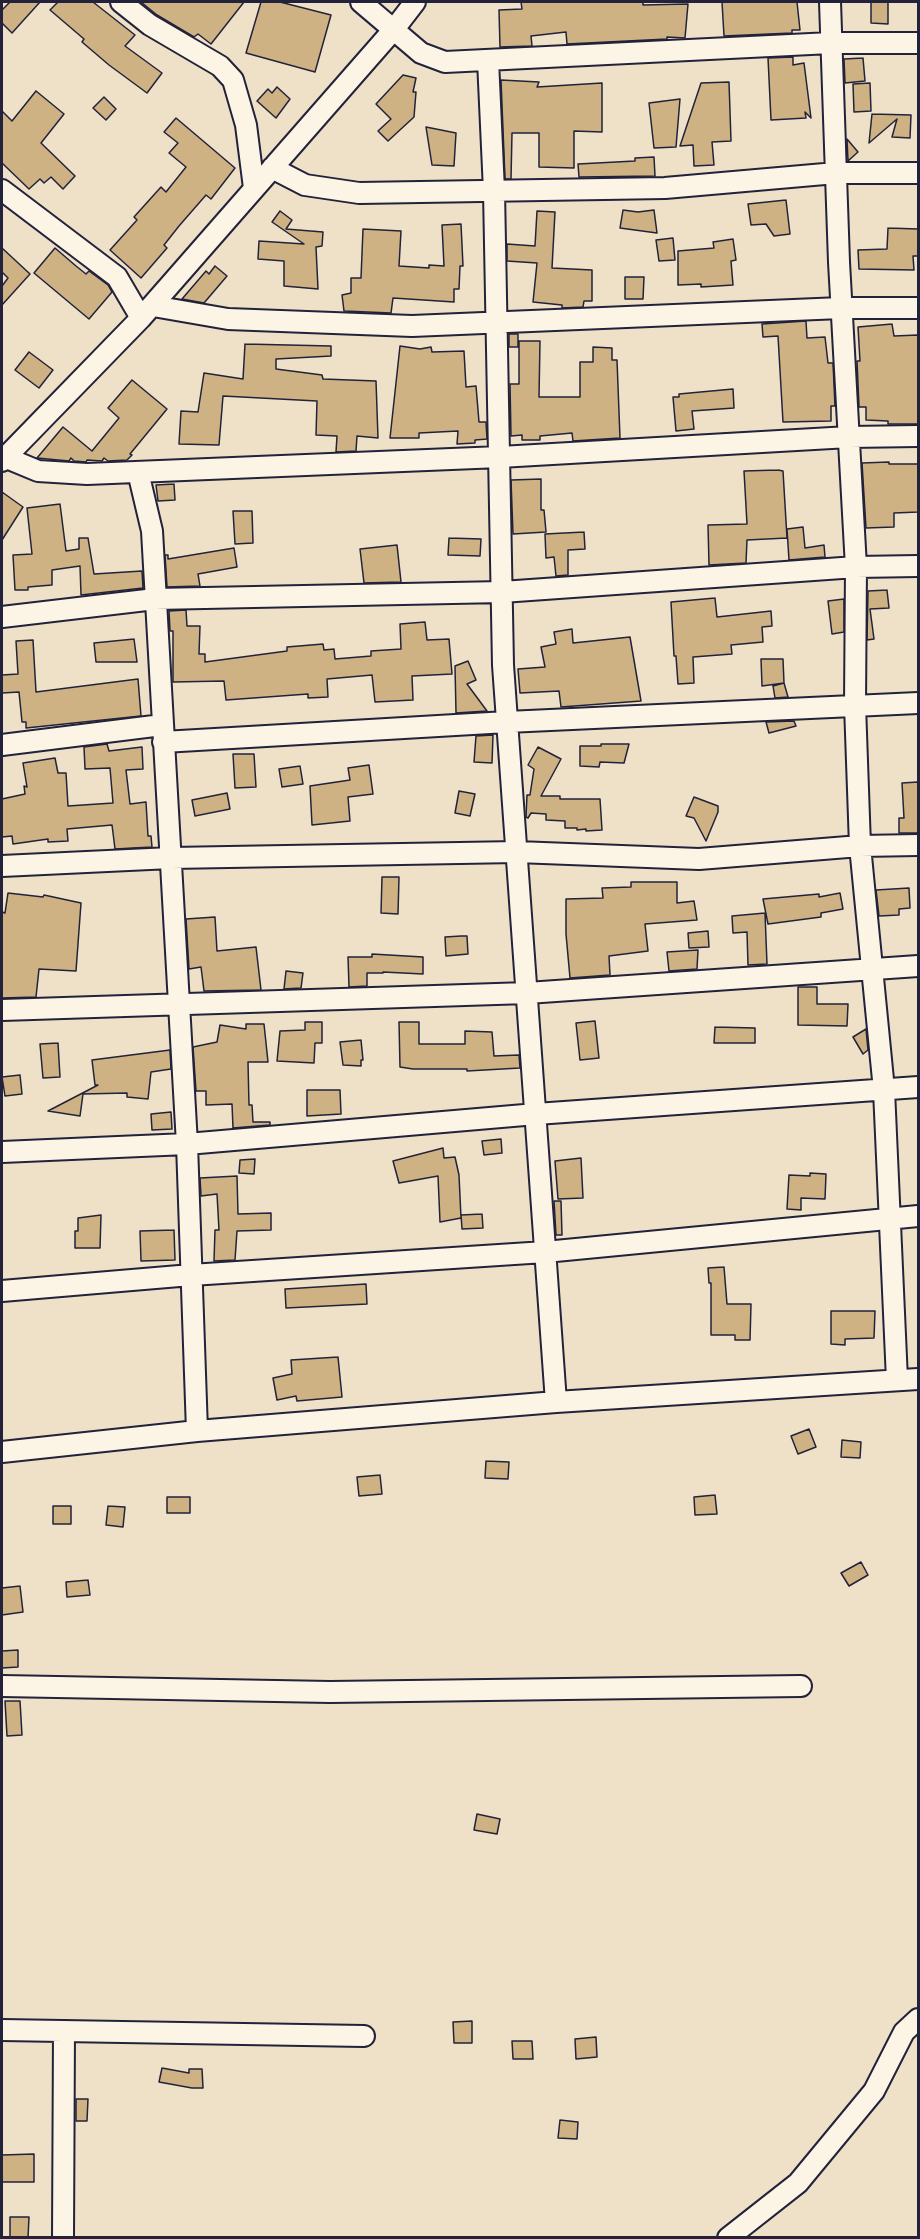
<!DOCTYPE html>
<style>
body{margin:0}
#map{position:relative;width:920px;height:2239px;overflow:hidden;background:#eee1c8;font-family:"Comic Neue",sans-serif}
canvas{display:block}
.frame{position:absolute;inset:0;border:3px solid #22223b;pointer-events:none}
</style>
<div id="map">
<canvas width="920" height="2239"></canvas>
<div class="frame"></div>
</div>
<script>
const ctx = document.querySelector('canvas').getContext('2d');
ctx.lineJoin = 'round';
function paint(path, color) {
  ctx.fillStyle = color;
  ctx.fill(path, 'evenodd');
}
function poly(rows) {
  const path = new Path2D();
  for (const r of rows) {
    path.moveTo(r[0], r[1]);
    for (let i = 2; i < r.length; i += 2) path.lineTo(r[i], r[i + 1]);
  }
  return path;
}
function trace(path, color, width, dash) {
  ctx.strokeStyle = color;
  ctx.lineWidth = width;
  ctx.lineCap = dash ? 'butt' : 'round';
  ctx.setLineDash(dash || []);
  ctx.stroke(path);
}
const building = poly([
 [10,2,40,2,12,33,2,23,2,10,10,2],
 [58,2,93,2,135,35,125,46,162,73,147,93,109,65,82,42,84,39,50,10,58,2],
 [141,2,244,2,211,44,198,34,194,37,157,15,141,2],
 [261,2,280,2,331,15,315,72,246,53,261,2],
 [521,2,643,2,643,5,688,4,685,38,667,37,667,39,567,44,566,32,531,36,532,46,500,47,499,10,522,9,521,2],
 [722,2,797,2,800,30,792,30,792,33,724,36,722,2],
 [871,2,888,2,888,24,871,23,871,2],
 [793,57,793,65,804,63,811,118,805,112,806,118,771,120,768,58,793,57],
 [863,58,865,81,845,83,844,59,863,58],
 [403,75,416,78,413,92,416,92,414,117,388,141,378,131,391,119,376,104,403,75],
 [501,80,539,82,537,87,602,83,602,132,574,131,574,168,539,167,539,133,512,133,511,179,505,179,501,80],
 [729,82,731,141,712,142,714,165,694,166,693,145,680,146,701,83,729,82],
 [870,83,871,111,854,112,853,84,870,83],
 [277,87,290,99,276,118,257,101,268,89,272,93,277,87],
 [36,91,64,114,41,143,75,176,63,189,51,177,44,183,40,179,29,189,2,163,2,111,12,121,36,91],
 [104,97,116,109,106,120,93,108,104,97],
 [680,99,676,147,654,148,649,103,680,99],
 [872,114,911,115,910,138,892,137,897,119,869,143,872,114],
 [176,118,235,168,211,199,206,195,179,226,164,245,167,248,141,278,110,250,137,220,134,217,161,187,166,192,186,167,169,153,178,143,164,132,176,118],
 [426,127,456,133,454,166,432,165,426,127],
 [847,139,858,152,848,161,847,139],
 [654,157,655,176,579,177,578,164,635,161,635,158,654,157],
 [786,200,790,234,774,236,766,224,751,225,748,204,786,200],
 [623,210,638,212,654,210,657,233,620,228,623,210],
 [280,211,292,220,286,229,323,232,322,246,316,247,318,289,284,286,284,261,258,259,259,241,304,244,272,222,280,211],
 [537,211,555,212,552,268,592,270,592,301,584,301,583,307,562,308,562,305,533,302,537,263,507,261,507,244,535,246,537,211],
 [461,224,463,266,460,266,459,289,454,289,454,302,393,298,391,313,344,311,342,295,351,293,351,278,361,278,363,229,401,231,399,266,429,268,429,265,444,266,442,225,461,224],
 [888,228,918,229,918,256,913,256,914,270,859,269,858,250,887,249,888,228],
 [673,238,675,260,659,261,656,240,673,238],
 [733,239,736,260,731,261,733,285,701,287,701,284,678,285,678,251,714,248,713,242,733,239],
 [2,248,30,274,2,305,2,286,8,278,2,272,2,248],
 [55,248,76,266,86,274,89,271,108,285,112,292,89,319,34,273,55,248],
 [215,266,227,276,204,303,182,299,206,271,209,274,215,266],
 [625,277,644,277,643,299,625,299,625,277],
 [806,321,807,338,825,337,828,363,833,363,835,406,831,406,831,421,783,422,778,336,763,337,762,324,806,321],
 [892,324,894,336,918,335,918,424,888,424,888,421,866,420,866,407,859,407,857,361,860,361,858,327,892,324],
 [509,334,518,334,518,347,509,347,509,334],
 [519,341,540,341,539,397,580,397,580,362,593,362,593,347,612,348,612,360,617,360,620,438,573,441,572,433,540,436,540,440,522,440,522,435,511,436,510,384,519,384,519,341],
 [245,344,331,346,331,356,276,359,276,369,322,375,323,379,376,381,378,438,357,436,356,451,336,452,337,436,316,435,317,401,223,396,219,445,179,444,181,411,198,412,204,373,243,379,245,344],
 [400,346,420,349,431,347,432,352,464,351,466,387,476,386,479,422,486,422,487,439,475,440,475,443,457,444,458,431,419,433,419,438,390,438,400,346],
 [29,352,53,370,39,388,15,370,29,352],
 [132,380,167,409,130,454,132,455,127,460,108,461,104,458,102,461,87,460,86,462,74,461,71,458,69,461,37,458,63,427,92,451,119,418,108,408,132,380],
 [733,389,734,408,692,411,694,429,676,431,673,397,679,397,679,394,733,389],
 [889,462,889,464,918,464,918,512,894,513,894,527,866,528,862,463,889,462],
 [778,470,783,471,787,538,747,540,746,563,709,565,708,525,747,524,744,471,778,470],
 [541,479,541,510,544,510,546,532,513,534,511,480,541,479],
 [174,484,175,500,158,501,156,485,174,484],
 [2,492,23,507,2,540,2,492],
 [60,504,66,551,79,549,79,538,88,538,94,574,142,571,143,588,81,595,80,566,52,570,52,585,28,587,28,590,15,590,13,555,32,554,27,508,60,504],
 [233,511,252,511,253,543,235,544,233,511],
 [803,527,805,548,824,545,825,557,789,560,787,529,803,527],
 [584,532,585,549,568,550,568,575,556,576,554,557,546,558,545,534,584,532],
 [449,538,481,539,480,556,448,555,449,538],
 [397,545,401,582,364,583,360,549,397,545],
 [234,548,237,567,198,574,200,586,167,587,165,555,168,555,168,559,234,548],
 [887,590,889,608,870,609,874,639,867,640,868,591,887,590],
 [715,598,717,617,771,611,772,626,762,627,763,642,731,645,732,654,693,657,694,683,678,684,676,656,674,656,671,602,715,598],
 [844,599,844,632,832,634,828,601,844,599],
 [186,610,187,626,200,626,199,654,205,654,205,662,287,651,287,647,323,644,324,650,334,649,335,659,371,656,371,651,401,649,400,624,425,622,427,640,449,639,452,674,412,676,413,700,375,702,372,675,327,679,328,697,308,698,308,694,226,700,224,681,173,682,173,631,170,631,169,611,186,610],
 [572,629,573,643,630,637,641,701,561,707,559,691,520,693,518,669,545,667,541,647,556,644,554,632,572,629],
 [134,639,137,662,96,662,94,643,134,639],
 [33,640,36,692,138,679,141,716,26,728,26,722,22,722,19,692,2,693,2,675,18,674,16,641,33,640],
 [761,659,783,659,784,683,762,686,761,659],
 [468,661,476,680,467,684,487,711,456,713,455,666,468,661],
 [784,683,788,697,775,698,773,686,784,683],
 [794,721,796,726,769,733,766,722,794,721],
 [493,735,492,763,474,762,476,736,493,735],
 [107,744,109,751,142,747,143,769,126,770,130,804,146,802,148,836,151,836,152,847,115,849,112,825,67,829,68,841,48,842,48,839,13,844,12,836,2,837,2,799,25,794,24,786,27,787,23,763,55,758,58,773,66,773,68,806,113,803,110,768,85,769,84,747,107,744],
 [601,744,629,744,624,763,600,762,599,767,580,766,580,746,601,746,601,744],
 [538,747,561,759,541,796,560,796,560,799,600,799,602,830,586,831,586,829,577,830,577,828,565,828,565,821,546,820,546,814,531,813,528,818,526,817,527,795,530,795,534,769,528,765,538,747],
 [233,754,254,754,256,787,235,788,233,754],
 [369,765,373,794,348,797,350,821,312,825,310,786,350,780,348,768,369,765],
 [300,766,303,784,282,787,279,769,300,766],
 [918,782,918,833,899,833,899,818,904,818,902,783,918,782],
 [459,791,475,794,470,816,455,813,459,791],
 [227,793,230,809,195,816,192,800,227,793],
 [694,797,718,806,718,812,706,841,694,818,686,816,694,797],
 [382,877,399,877,398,914,381,913,382,877],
 [631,882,677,882,677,903,694,901,697,920,645,924,648,951,609,956,610,975,570,978,566,934,566,899,603,898,602,888,631,887,631,882],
 [909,888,910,908,899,909,899,915,879,916,876,890,909,888],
 [8,893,43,897,44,895,81,903,76,971,39,969,36,997,2,998,2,912,5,913,8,893],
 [840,893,843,909,821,913,821,917,768,924,763,899,819,894,819,897,840,893],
 [765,913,767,964,748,965,747,932,733,933,732,916,765,913],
 [215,917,217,951,256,947,261,990,204,991,201,967,189,969,186,919,215,917],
 [708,931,709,947,689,948,688,933,708,931],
 [461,936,467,936,468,954,446,956,445,937,461,936],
 [698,950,697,969,669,971,667,952,698,950],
 [372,954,423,957,423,974,383,972,383,973,367,973,367,986,349,987,348,957,372,957,372,954],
 [286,971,303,973,301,988,284,989,286,971],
 [798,987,817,987,817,1004,848,1004,847,1026,798,1025,798,987],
 [595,1021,599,1058,580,1060,576,1023,595,1021],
 [305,1022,322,1022,322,1043,315,1043,314,1063,277,1061,280,1031,305,1030,305,1022],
 [399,1022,419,1022,419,1044,465,1044,465,1031,492,1032,494,1056,519,1055,520,1068,467,1071,467,1069,413,1069,400,1067,399,1022],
 [246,1024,264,1024,268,1062,248,1062,249,1105,252,1105,253,1122,270,1122,270,1125,233,1128,232,1104,206,1105,206,1091,196,1091,193,1047,217,1042,220,1025,246,1029,246,1024],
 [715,1027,755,1028,755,1043,714,1043,715,1027],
 [866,1029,868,1050,863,1054,853,1037,866,1029],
 [361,1040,363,1060,361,1060,361,1066,343,1065,340,1042,361,1040],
 [58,1043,60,1077,43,1078,40,1044,58,1043],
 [170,1050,171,1069,151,1072,148,1099,127,1097,127,1093,83,1094,80,1116,48,1111,98,1085,95,1085,92,1060,170,1050],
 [20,1075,22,1094,5,1096,2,1077,20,1075],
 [307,1090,340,1090,341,1114,307,1116,307,1090],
 [171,1112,172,1129,152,1130,151,1114,171,1112],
 [501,1139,502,1153,484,1155,482,1141,501,1139],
 [443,1148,444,1158,455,1157,459,1175,461,1218,440,1222,438,1176,399,1183,393,1161,443,1148],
 [581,1158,583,1198,558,1199,555,1161,581,1158],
 [255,1159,254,1174,239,1173,240,1160,255,1159],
 [810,1173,826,1174,825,1199,801,1198,801,1210,787,1209,789,1175,810,1176,810,1173],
 [237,1176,238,1214,271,1213,271,1230,237,1231,235,1260,214,1261,215,1230,219,1230,217,1194,201,1196,200,1178,237,1176],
 [554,1201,561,1201,562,1235,556,1235,554,1201],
 [482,1214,483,1228,462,1229,461,1215,482,1214],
 [101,1215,100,1248,75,1248,75,1231,78,1231,78,1218,101,1215],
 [174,1230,175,1260,141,1261,140,1231,174,1230],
 [724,1267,727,1304,751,1304,750,1340,735,1340,735,1335,711,1335,711,1283,709,1283,708,1268,724,1267],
 [366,1284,367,1304,286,1308,285,1289,366,1284],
 [831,1311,875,1311,874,1338,845,1339,845,1345,831,1344,831,1311],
 [338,1357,342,1397,297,1401,296,1396,277,1400,273,1378,292,1374,291,1360,338,1357],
 [809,1429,816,1447,798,1454,791,1436,809,1429],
 [842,1440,861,1442,860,1458,841,1457,842,1440],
 [486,1461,509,1462,508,1479,485,1478,486,1461],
 [380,1475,382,1494,359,1496,357,1477,380,1475],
 [715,1495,717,1514,695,1515,694,1497,715,1495],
 [167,1497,190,1497,190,1513,167,1513,167,1497],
 [53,1506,71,1506,71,1524,53,1524,53,1506],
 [108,1506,125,1507,123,1527,106,1525,108,1506],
 [861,1562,868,1575,849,1586,841,1573,861,1562],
 [88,1580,90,1595,67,1597,66,1582,88,1580],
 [20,1586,23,1612,2,1615,2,1588,20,1586],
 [18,1650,18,1667,2,1668,2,1651,18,1650],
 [5,1701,20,1701,22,1735,7,1736,5,1701],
 [477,1814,500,1819,497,1834,474,1830,477,1814],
 [472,2021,472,2043,454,2043,453,2022,472,2021],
 [596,2037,597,2057,576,2059,575,2039,596,2037],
 [512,2041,532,2041,533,2059,513,2059,512,2041],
 [162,2068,189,2073,189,2069,202,2069,203,2088,192,2088,159,2082,162,2068],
 [76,2099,88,2099,87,2121,76,2121,76,2099],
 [560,2120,578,2122,577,2139,558,2138,560,2120],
 [34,2154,34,2182,2,2182,2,2155,34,2154],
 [10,2217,29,2217,28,2238,10,2238,10,2217]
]);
paint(building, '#ceb283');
trace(building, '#22223b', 1.5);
const minor = poly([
 [121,2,150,25,220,66,233,80,246,125,254,188],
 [361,2,421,53,445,62,831,43,918,43],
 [830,2,839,262,856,567,918,566],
 [488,60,494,191,503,665,556,1402],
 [272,168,305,185,359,193,665,188,836,173,918,173],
 [2,190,117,277,141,318],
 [153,306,228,319,412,326,841,308,918,308],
 [2,456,38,471,87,474,500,457,849,437,918,436],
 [2,461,141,318,395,28,415,2],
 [138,472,152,531,187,1144,197,1431],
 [2,617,155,599,502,592,856,567,855,705,860,846,884,1090,897,1380],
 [163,742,507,722,918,703],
 [2,745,162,725],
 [2,866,171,858,517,852,699,859,860,846,918,845],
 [2,1010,527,993,918,966],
 [2,1152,187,1144,536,1114,918,1087],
 [2,1291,191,1275,545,1252,918,1216],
 [2,1452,197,1431,556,1402,918,1379],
 [2,1686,330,1692,801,1686],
 [2,2030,364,2036],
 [63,2238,64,2031],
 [728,2238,798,2183,874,2091,904,2032,918,2019]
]);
trace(minor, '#22223b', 24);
trace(minor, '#fcf5e5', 20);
</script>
